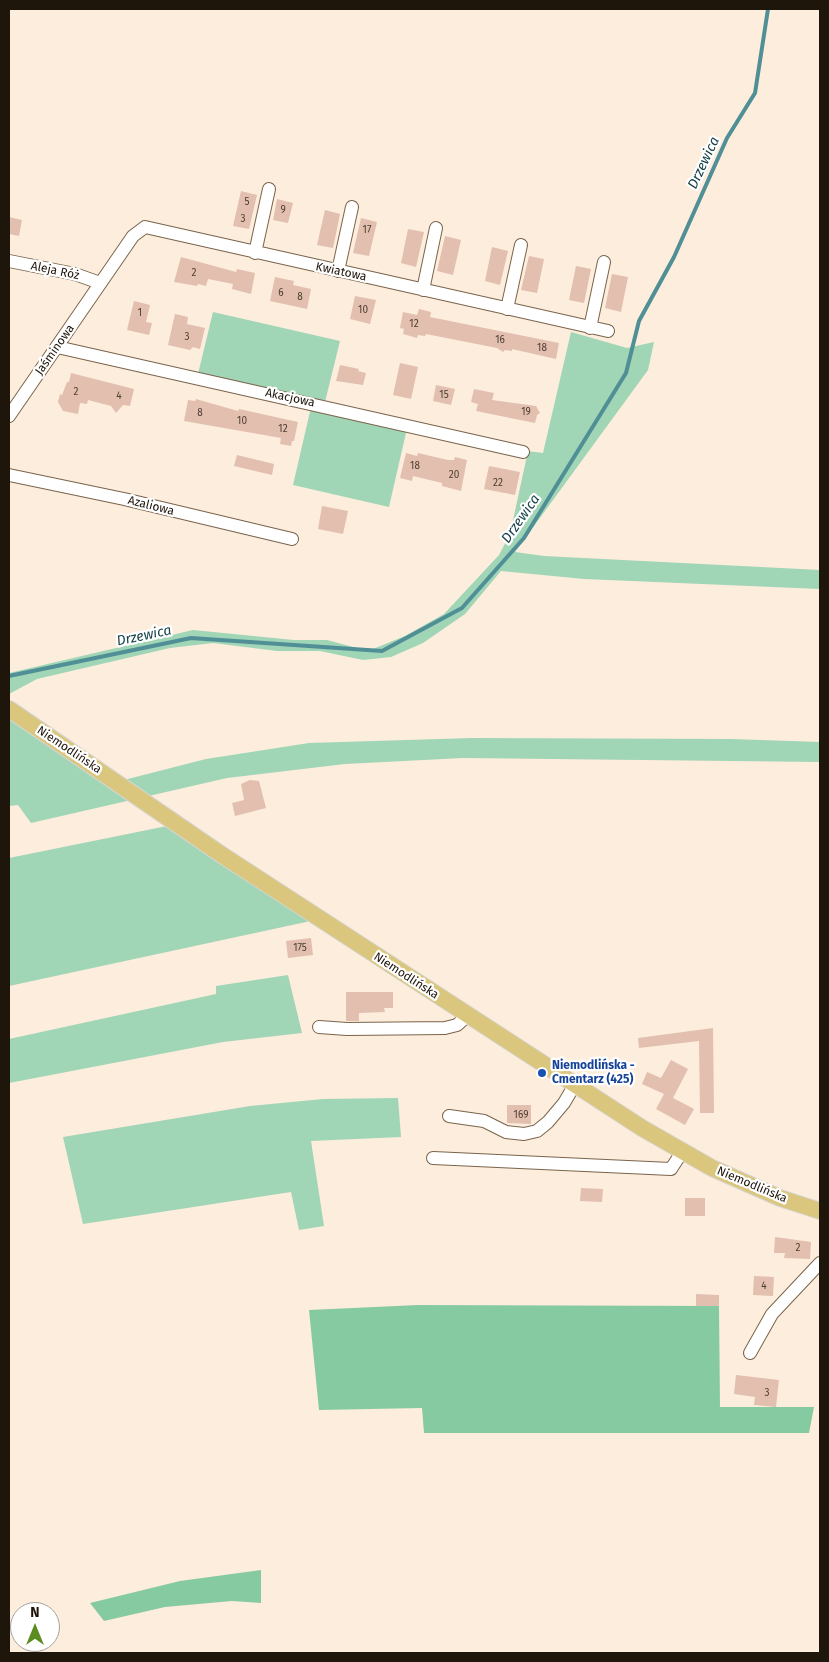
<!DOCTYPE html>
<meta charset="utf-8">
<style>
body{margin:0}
#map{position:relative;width:829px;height:1662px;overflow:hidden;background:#fdeddd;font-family:"Fira Sans",sans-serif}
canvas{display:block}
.frame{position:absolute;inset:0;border:10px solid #1e150b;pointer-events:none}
.north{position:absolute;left:10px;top:1602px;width:50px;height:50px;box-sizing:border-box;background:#fff;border:1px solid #a5a19d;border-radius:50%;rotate:0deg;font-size:14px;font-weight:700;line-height:20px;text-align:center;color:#1e150b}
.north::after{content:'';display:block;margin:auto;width:18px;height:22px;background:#5b8c20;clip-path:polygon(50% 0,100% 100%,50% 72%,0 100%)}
</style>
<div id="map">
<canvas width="829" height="1662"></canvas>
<div class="frame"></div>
<div class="north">N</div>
</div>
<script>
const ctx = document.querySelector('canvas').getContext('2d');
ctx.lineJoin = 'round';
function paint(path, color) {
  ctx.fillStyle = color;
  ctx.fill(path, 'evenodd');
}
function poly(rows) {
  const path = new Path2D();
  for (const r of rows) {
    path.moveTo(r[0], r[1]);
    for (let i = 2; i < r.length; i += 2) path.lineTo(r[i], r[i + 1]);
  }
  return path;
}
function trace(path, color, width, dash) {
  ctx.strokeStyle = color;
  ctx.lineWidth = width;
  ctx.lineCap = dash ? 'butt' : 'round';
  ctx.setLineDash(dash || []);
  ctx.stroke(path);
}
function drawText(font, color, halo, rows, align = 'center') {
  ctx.font = font + ' "Fira Sans",sans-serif';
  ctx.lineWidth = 4.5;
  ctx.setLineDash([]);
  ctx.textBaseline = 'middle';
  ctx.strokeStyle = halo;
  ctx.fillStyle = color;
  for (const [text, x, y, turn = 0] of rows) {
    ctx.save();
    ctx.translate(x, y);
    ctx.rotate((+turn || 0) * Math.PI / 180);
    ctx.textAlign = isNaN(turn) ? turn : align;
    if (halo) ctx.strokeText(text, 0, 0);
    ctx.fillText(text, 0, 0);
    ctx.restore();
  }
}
paint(poly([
 [213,312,340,341,324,406,408,424,389,507,293,485,312,403,197,378],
 [571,332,627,348,654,342,648,370,515,552,544,556,820,570,820,589,584,579,501,571,465,614,423,643,391,657,363,660,320,651,277,651,213,643,170,648,37,679,9,694,9,673,193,630,294,640,327,640,368,651,405,636,444,614,499,555,510,534,528,451,543,453],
 [9,716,116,782,206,759,309,743,472,738,731,739,820,742,820,762,463,758,345,764,227,778,31,823,18,805,9,806],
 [177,824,320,919,9,986,9,858],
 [288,975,302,1033,223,1042,9,1083,9,1039,216,994,216,986],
 [398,1098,401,1137,311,1141,324,1226,299,1230,291,1192,83,1224,63,1137,250,1106,323,1099]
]), '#a0d5b6');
paint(poly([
 [418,1305,719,1306,720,1407,814,1407,809,1433,424,1433,422,1408,319,1410,309,1310],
 [261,1570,261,1603,232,1601,165,1607,104,1621,90,1603,180,1581]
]), '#86caa2');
trace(poly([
 [9,676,191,638,382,651,462,608,524,538,626,373,639,321,674,257,727,138,755,93,768,9]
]), '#518f96', 4);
paint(poly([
 [241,191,257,195,249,229,233,226],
 [277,199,293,203,288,223,273,220],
 [325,210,340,214,333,248,317,245],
 [9,217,22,220,19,236,9,234],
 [361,218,377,222,369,256,353,253],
 [408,229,424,232,416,267,401,263],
 [445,236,461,240,453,275,437,271],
 [492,247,508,251,500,285,485,281],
 [529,256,544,259,537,293,521,290],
 [181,257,236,272,237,269,255,273,251,294,232,289,233,284,208,279,206,286,198,284,197,286,174,282],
 [576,266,591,269,584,303,569,300],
 [612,274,628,277,621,312,605,308],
 [275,277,294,281,293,285,311,289,307,309,270,301],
 [355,296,376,300,370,324,350,319],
 [134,301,150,305,146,322,152,323,149,335,127,330],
 [419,309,431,312,430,317,559,343,556,359,512,349,512,351,505,350,503,352,497,348,426,334,425,336,418,335,417,338,403,334,404,329,400,328,403,312,417,315],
 [175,314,188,317,187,324,205,328,200,349,193,347,190,350,168,345],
 [400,363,418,367,411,399,393,395],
 [340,365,359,369,358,371,366,373,363,385,336,381],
 [71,373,134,389,130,406,123,405,116,413,111,406,88,400,87,404,80,403,78,414,63,411,58,402,60,394,62,395,67,382,69,382],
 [436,385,455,389,451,405,433,401],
 [474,389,494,393,492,400,536,406,540,413,537,415,535,423,476,411,478,404,471,402],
 [196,399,238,411,239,409,298,422,294,441,292,441,291,446,280,444,281,438,184,421,188,400,195,401],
 [406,453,417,456,418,453,448,460,454,460,455,457,467,460,461,491,442,486,442,483,413,476,412,481,400,478],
 [237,455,274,464,272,475,234,466],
 [489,466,520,472,515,495,484,489],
 [322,506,348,511,343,534,318,529],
 [250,780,259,781,266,808,235,816,232,803,244,800,241,784],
 [311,938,313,955,288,958,286,941],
 [346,992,393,992,393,1008,384,1008,385,1012,359,1013,359,1021,346,1021],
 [713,1028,714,1113,700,1113,699,1041,639,1048,638,1038],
 [671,1060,688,1069,673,1098,694,1109,685,1125,656,1109,664,1094,642,1084,647,1072,661,1078],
 [507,1105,531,1105,531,1124,507,1123],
 [581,1188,603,1189,602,1202,580,1201],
 [685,1198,705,1198,705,1216,685,1216],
 [775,1237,811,1242,810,1259,784,1258,785,1253,774,1253],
 [754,1276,774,1277,773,1296,753,1295],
 [696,1294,719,1295,719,1306,696,1306],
 [736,1375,779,1380,776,1407,754,1405,755,1397,734,1394]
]), '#e2bfae');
const minor = poly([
 [255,253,269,189],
 [9,261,75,274,100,283],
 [338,271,352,207],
 [423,290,436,228],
 [507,309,521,245],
 [590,328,604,262],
 [57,347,523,452],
 [9,416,133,236,145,227,608,331],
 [9,475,124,499,292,539],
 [319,1027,347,1029,445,1028,457,1025,467,1016],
 [449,1116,484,1121,506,1132,524,1134,537,1131,548,1122,564,1103,574,1086],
 [433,1158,671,1169,682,1152],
 [750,1353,772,1314,820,1263]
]);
const major = poly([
 [9,709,222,855,642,1128,712,1168,780,1198,820,1211]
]);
trace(minor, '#7a644b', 14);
trace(major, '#d6d5d3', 18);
trace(minor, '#fff', 12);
trace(major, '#dac67c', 16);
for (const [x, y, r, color] of [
 [542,1073,5,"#1a4fb4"]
]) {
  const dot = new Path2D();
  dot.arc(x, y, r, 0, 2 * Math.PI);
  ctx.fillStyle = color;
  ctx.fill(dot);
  trace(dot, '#fff', 2);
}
drawText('10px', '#4f4034', null, [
 ["5",247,202],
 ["9",283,210],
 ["3",243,219],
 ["17",367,230],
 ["2",194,273],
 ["6",281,293],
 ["8",300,297],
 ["10",363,310],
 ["1",140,313],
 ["12",414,324],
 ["3",187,337],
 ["16",500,340],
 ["18",542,348],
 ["2",76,392],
 ["15",444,395],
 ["4",119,396],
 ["19",526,412],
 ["8",200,413],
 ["10",242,421],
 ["12",283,429],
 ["18",415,466],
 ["20",454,475],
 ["22",498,483],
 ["175",300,948],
 ["169",521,1115],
 ["2",798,1248],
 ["4",764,1286],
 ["3",767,1393]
]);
drawText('12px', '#1e150b', '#fff', [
 ["Aleja Róż",55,271,12],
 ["Kwiatowa",341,272,12],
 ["Jaśminowa",55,350,-55],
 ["Akacjowa",290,398,12],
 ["Azaliowa",151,506,14],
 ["Niemodlińska",69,750,34],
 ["Niemodlińska",406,976,33],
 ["Niemodlińska",752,1185,23]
]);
drawText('bold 12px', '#164399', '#fff', [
 ["Niemodlińska -",552,1066],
 ["Cmentarz (425)",552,1080]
], 'left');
drawText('italic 14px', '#174248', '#fff', [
 ["Drzewica",704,163,-65],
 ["Drzewica",521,519,-55],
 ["Drzewica",144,636,-12]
]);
</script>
